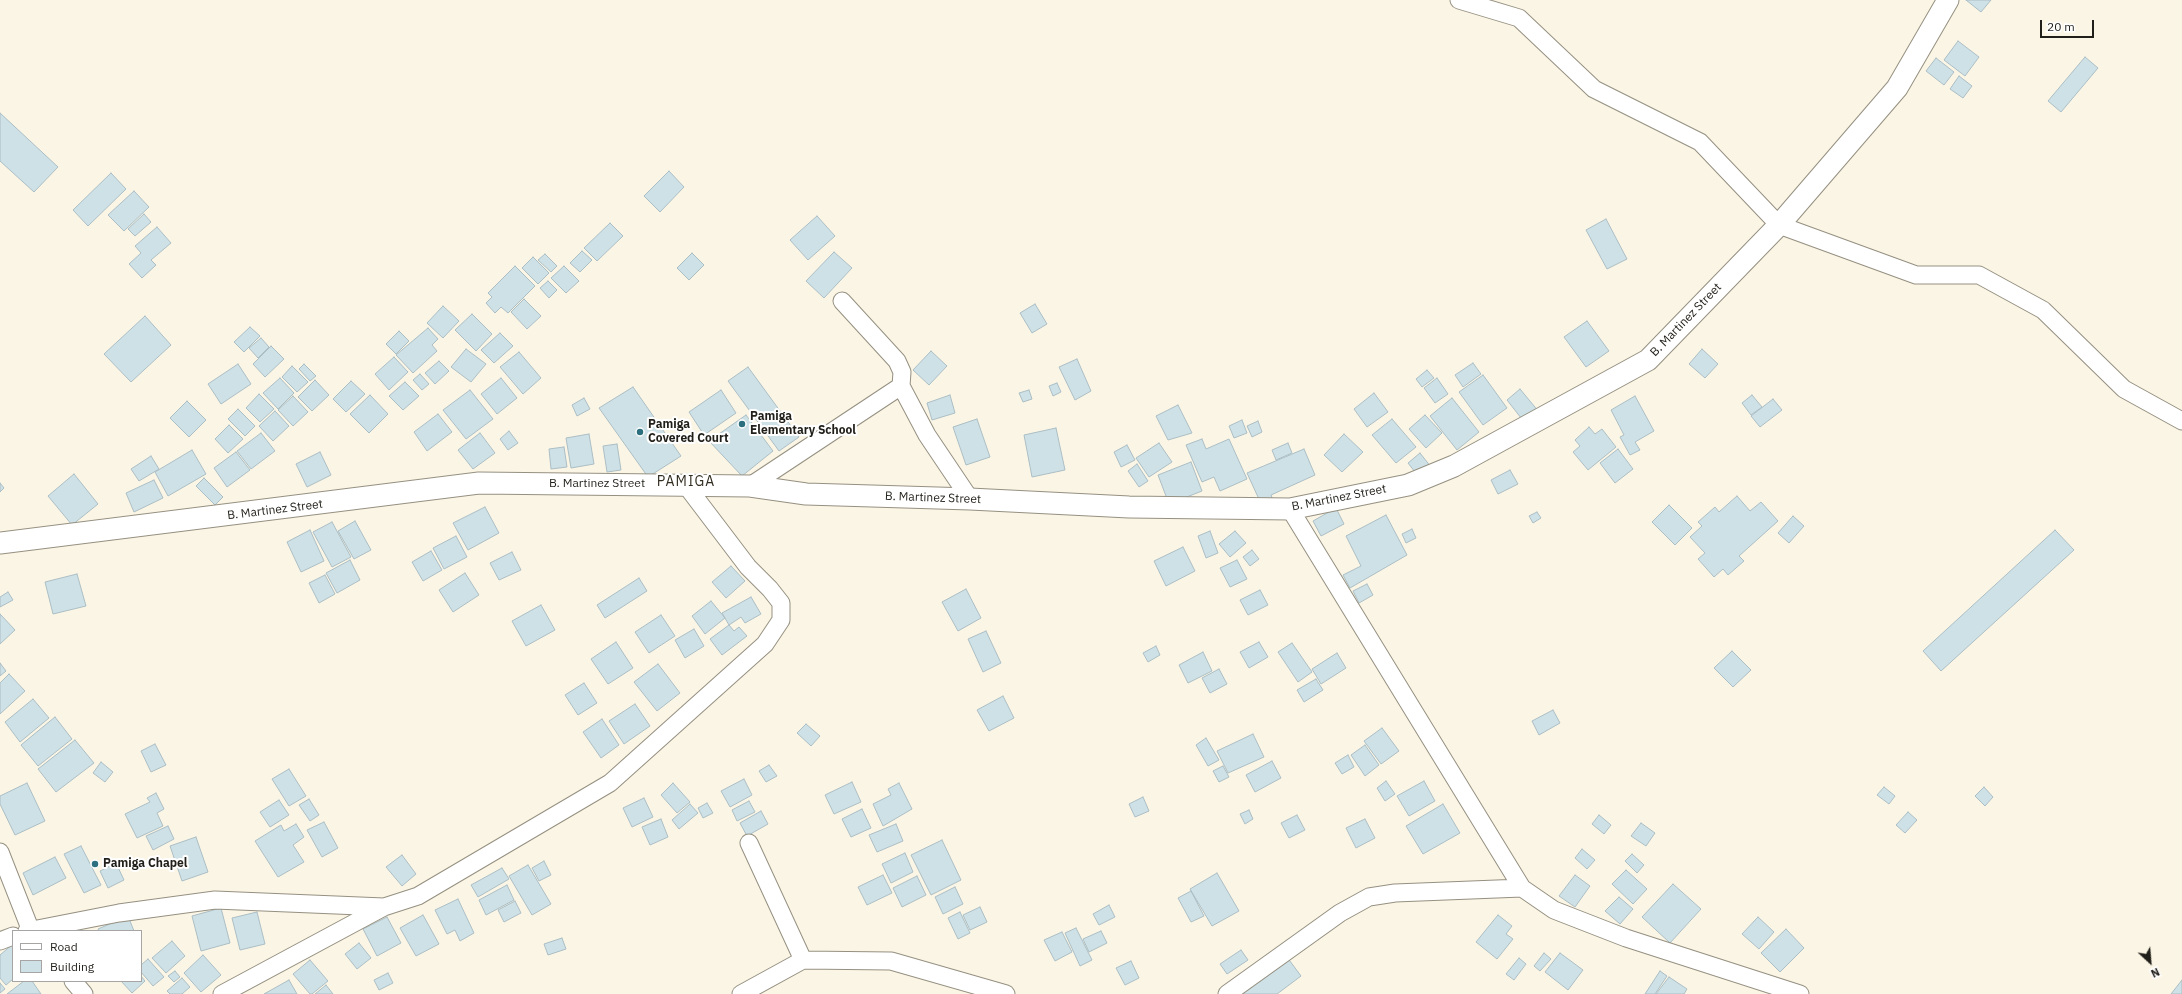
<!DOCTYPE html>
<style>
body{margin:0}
#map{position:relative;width:2182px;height:994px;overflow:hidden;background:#fbf5e5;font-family:"IBM Plex Sans",sans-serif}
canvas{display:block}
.legend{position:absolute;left:12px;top:930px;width:130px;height:52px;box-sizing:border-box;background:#fff;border:1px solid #a6a5a3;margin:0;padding:5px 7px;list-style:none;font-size:12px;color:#211f19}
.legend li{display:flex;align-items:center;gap:8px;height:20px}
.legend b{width:20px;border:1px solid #a6a5a3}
.north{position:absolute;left:2130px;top:942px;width:40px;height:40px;-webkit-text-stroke:3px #fff;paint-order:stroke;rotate:154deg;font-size:11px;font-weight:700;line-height:16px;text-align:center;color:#211f19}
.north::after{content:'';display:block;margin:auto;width:14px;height:18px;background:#211f19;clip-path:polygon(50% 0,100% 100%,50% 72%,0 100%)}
.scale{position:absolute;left:2040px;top:20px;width:54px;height:18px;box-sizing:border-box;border:2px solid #211f19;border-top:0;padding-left:5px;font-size:12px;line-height:14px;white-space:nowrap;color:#211f19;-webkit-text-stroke:3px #fff;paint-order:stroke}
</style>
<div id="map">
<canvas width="2182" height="994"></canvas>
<ul class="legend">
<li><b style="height:5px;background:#fff"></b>Road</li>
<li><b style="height:11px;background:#cee1e7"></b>Building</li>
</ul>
<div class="north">N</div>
<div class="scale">20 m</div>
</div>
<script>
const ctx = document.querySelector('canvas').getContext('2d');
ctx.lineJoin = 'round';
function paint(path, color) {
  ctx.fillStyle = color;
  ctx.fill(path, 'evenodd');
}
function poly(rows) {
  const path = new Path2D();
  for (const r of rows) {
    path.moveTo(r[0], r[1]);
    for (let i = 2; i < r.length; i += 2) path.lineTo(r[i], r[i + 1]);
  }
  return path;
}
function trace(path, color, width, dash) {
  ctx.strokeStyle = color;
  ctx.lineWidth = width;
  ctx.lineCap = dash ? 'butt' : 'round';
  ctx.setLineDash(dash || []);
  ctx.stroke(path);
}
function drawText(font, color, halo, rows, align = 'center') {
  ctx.font = font + ' "IBM Plex Sans",sans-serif';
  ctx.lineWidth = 4;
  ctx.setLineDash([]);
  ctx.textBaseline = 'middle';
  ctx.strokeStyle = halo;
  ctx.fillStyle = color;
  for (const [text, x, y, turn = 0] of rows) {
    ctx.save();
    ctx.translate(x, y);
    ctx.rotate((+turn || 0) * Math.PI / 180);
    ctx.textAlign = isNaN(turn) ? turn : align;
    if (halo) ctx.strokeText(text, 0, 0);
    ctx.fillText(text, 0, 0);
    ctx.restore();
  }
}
const building = poly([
 [1966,0,1991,0,1981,12,1966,0],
 [1958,41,1979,57,1965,76,1944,60,1958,41],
 [2085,57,2098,68,2061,112,2048,101,2085,57],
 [1936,58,1954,72,1944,85,1926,71,1936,58],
 [1959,76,1972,86,1963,98,1950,89,1959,76],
 [0,113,58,167,34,192,0,161,0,113],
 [669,171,684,187,660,212,644,196,669,171],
 [111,173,126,189,88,226,73,210,111,173],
 [134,191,149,207,124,231,108,215,134,191],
 [144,214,151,222,135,236,128,229,144,214],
 [817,216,835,236,808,260,790,240,817,216],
 [1606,219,1627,259,1607,269,1586,230,1606,219],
 [610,223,623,236,597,261,584,248,610,223],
 [157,227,171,243,151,260,156,265,142,278,129,264,141,253,135,246,157,227],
 [582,251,592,260,580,272,570,263,582,251],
 [834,252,852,268,824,298,806,281,834,252],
 [692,253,704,265,689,280,677,268,692,253],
 [545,254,557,266,551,272,538,260,545,254],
 [533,257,549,273,538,284,522,268,533,257],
 [515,266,535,286,508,313,501,307,495,313,486,303,492,297,488,293,515,266],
 [564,266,579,281,566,293,551,278,564,266],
 [548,281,557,290,549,298,540,288,548,281],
 [524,299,541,316,527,329,511,312,524,299],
 [1035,304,1047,324,1032,333,1020,313,1035,304],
 [443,306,459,321,443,338,427,323,443,306],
 [472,314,492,334,476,351,455,330,472,314],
 [145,316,171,345,131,382,104,354,145,316],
 [1587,321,1609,351,1586,367,1564,337,1587,321],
 [250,327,260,336,244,352,234,342,250,327],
 [428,328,438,339,432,345,437,351,413,373,396,355,428,328],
 [399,331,409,341,396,354,386,344,399,331],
 [500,333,513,346,494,363,481,350,500,333],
 [261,338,269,347,258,358,249,348,261,338],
 [271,346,284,359,265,377,253,364,271,346],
 [466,349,486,364,471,382,451,367,466,349],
 [1702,349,1718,364,1705,378,1689,364,1702,349],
 [931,351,947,366,929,385,913,370,931,351],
 [519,352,541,378,523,394,500,367,519,352],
 [394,357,408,372,389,390,375,374,394,357],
 [1077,359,1091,391,1075,400,1059,367,1077,359],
 [439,361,449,371,435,384,425,373,439,361],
 [1473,363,1481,374,1463,387,1455,375,1473,363],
 [238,364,251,384,221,404,208,384,238,364],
 [304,364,316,376,310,381,299,369,304,364],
 [292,366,308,382,297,392,282,377,292,366],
 [748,367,799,437,779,451,728,381,748,367],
 [1427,370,1434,378,1422,387,1416,379,1427,370],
 [420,374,429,384,422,390,413,380,420,374],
 [1483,375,1507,408,1483,425,1459,392,1483,375],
 [280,378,294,393,278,409,263,393,280,378],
 [501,378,517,398,497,414,481,394,501,378],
 [1437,378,1448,394,1435,403,1424,388,1437,378],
 [315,380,329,395,312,411,298,397,315,380],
 [351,381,365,394,346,412,333,399,351,381],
 [405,382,419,396,403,410,389,396,405,382],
 [1057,383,1061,392,1053,396,1049,386,1057,383],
 [633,387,681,456,648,477,599,408,633,387],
 [1520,389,1539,412,1525,423,1507,400,1520,389],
 [470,390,493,419,466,439,443,410,470,390],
 [721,390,736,413,704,435,689,412,721,390],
 [1029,390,1032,399,1023,402,1019,393,1029,390],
 [1374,393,1388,412,1367,427,1354,409,1374,393],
 [259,394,274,409,260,422,246,408,259,394],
 [370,395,388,414,369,433,350,414,370,395],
 [950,395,955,413,932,420,927,403,950,395],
 [1752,395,1762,407,1751,415,1742,403,1752,395],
 [293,396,308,412,293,426,278,410,293,396],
 [1635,396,1654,431,1635,442,1640,450,1630,455,1620,437,1624,435,1611,410,1635,396],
 [584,398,590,409,577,416,572,405,584,398],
 [1452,398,1479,432,1457,450,1430,416,1452,398],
 [1773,399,1782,410,1760,427,1751,416,1773,399],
 [187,401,206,420,189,437,170,418,187,401],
 [1178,405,1192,433,1168,440,1156,416,1178,405],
 [238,409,255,426,245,436,228,419,238,409],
 [275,411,289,426,273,441,259,426,275,411],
 [438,414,452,432,427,451,414,432,438,414],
 [746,415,773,451,742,476,709,441,746,415],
 [1425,415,1442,433,1426,448,1409,429,1425,415],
 [977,419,990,457,966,465,953,427,977,419],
 [1392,419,1416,447,1396,463,1372,435,1392,419],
 [1242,420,1247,433,1234,438,1229,426,1242,420],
 [1258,421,1262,432,1252,437,1247,426,1258,421],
 [229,425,243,439,228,453,215,439,229,425],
 [1589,427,1595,434,1602,429,1616,447,1588,470,1573,452,1580,446,1575,440,1589,427],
 [1056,428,1065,470,1032,477,1024,435,1056,428],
 [509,431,518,443,508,450,500,439,509,431],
 [261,433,275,451,251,469,237,451,261,433],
 [480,433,495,453,473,469,458,450,480,433],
 [589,434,594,464,571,468,566,438,589,434],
 [1344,434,1363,452,1342,472,1324,455,1344,434],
 [1202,439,1206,449,1229,439,1247,479,1220,491,1214,477,1202,482,1186,445,1202,439],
 [1159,443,1172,462,1149,477,1136,458,1159,443],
 [1288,443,1292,453,1276,460,1272,450,1288,443],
 [617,444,621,470,607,472,603,446,617,444],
 [1127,445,1135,460,1121,467,1114,452,1127,445],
 [564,447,567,467,551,469,549,449,564,447],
 [1304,449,1315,475,1271,495,1274,503,1263,508,1247,473,1304,449],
 [1618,449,1633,469,1615,483,1600,463,1618,449],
 [192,450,206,474,168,496,155,472,192,450],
 [236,452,250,470,227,487,214,468,236,452],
 [320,452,331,475,307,487,296,464,320,452],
 [1420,453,1431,467,1418,476,1408,463,1420,453],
 [151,456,159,469,139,481,131,469,151,456],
 [1191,462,1202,491,1169,504,1158,475,1191,462],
 [1137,464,1148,481,1139,487,1128,471,1137,464],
 [1510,470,1518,484,1498,494,1491,480,1510,470],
 [74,474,98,504,72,525,48,496,74,474],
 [204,478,223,497,215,505,196,486,204,478],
 [154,480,163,498,134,512,126,493,154,480],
 [0,483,4,488,0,492,0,483],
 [1737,496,1750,511,1761,502,1778,521,1739,556,1744,561,1728,575,1723,569,1714,577,1698,559,1705,553,1690,537,1702,526,1698,522,1715,507,1719,512,1737,496],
 [1669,505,1692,528,1675,545,1652,522,1669,505],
 [485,507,499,533,468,550,453,523,485,507],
 [1336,508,1344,524,1321,536,1313,521,1336,508],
 [1537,512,1541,518,1533,523,1529,516,1537,512],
 [1386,515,1407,555,1350,588,1343,575,1361,566,1346,536,1386,515],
 [1793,516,1804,526,1789,543,1778,533,1793,516],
 [355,521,371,550,354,559,338,531,355,521],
 [332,522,351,557,332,567,313,532,332,522],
 [1412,529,1416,538,1406,543,1402,534,1412,529],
 [310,530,324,561,301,572,287,542,310,530],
 [2055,530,2074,550,1941,671,1923,651,2055,530],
 [1210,531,1218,553,1206,558,1198,536,1210,531],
 [1235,531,1246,543,1230,557,1219,544,1235,531],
 [456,536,467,557,444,569,433,548,456,536],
 [1183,547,1195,571,1166,586,1154,561,1183,547],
 [1252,550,1259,559,1250,566,1243,557,1252,550],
 [431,551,442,570,423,581,412,562,431,551],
 [512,552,521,570,499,580,490,563,512,552],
 [350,560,360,580,337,593,326,573,350,560],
 [1237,560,1247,579,1230,587,1220,568,1237,560],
 [731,566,745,581,726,598,712,582,731,566],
 [465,573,479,595,453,612,439,590,465,573],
 [77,574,86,606,53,614,45,582,77,574],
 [325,575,335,594,319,603,309,583,325,575],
 [639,578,647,591,605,618,597,605,639,578],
 [1367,584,1373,595,1359,603,1353,591,1367,584],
 [966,589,981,618,958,631,942,602,966,589],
 [1260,590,1268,605,1248,615,1240,600,1260,590],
 [8,592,13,600,0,607,0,597,8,592],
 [751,597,761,614,745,623,741,617,729,625,722,613,751,597],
 [711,601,725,618,705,634,692,616,711,601],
 [541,605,555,630,526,646,512,621,541,605],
 [0,614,15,630,0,644,0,614],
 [661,615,675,636,649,653,635,632,661,615],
 [729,625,734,631,739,627,747,636,722,655,710,639,729,625],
 [694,629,704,646,685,658,675,640,694,629],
 [986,631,1001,663,983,672,968,639,986,631],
 [616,642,633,668,608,684,591,659,616,642],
 [1259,642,1268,657,1249,668,1240,652,1259,642],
 [1292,643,1312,672,1298,682,1278,652,1292,643],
 [1156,646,1160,655,1148,662,1143,653,1156,646],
 [1732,651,1751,670,1733,687,1714,668,1732,651],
 [1203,652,1212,671,1188,683,1179,665,1203,652],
 [1337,653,1346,668,1321,684,1312,669,1337,653],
 [0,663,6,671,0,676,0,663],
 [658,664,680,693,657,711,634,682,658,664],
 [1219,669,1227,684,1210,693,1202,678,1219,669],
 [9,674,25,691,0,714,0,683,9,674],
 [1316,679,1323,690,1304,702,1297,690,1316,679],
 [584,683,597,703,578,715,565,695,584,683],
 [1003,696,1014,718,989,731,977,710,1003,696],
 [33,699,49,718,20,742,5,722,33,699],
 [635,704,650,726,624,744,609,721,635,704],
 [1553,710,1560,723,1539,735,1532,721,1553,710],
 [55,717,72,739,38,766,21,745,55,717],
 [602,719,619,745,601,758,583,732,602,719],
 [806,724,820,736,811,746,797,733,806,724],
 [1382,728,1399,751,1381,764,1364,741,1382,728],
 [1253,734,1264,757,1228,773,1217,751,1253,734],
 [1206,738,1219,760,1208,766,1196,745,1206,738],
 [75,740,94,763,56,792,38,769,75,740],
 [155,744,166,765,151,772,141,751,155,744],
 [1365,745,1379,765,1365,776,1351,755,1365,745],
 [1348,755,1354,767,1342,774,1335,763,1348,755],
 [1272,761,1281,778,1255,792,1246,775,1272,761],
 [101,762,113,772,105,782,93,773,101,762],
 [769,765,777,776,766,782,759,771,769,765],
 [1223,766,1229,777,1219,782,1213,771,1223,766],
 [289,769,306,796,289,806,272,779,289,769],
 [744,779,752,795,730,807,721,791,744,779],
 [1386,781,1395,794,1385,801,1377,788,1386,781],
 [1424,781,1435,801,1409,816,1397,796,1424,781],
 [852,782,861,802,834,814,825,795,852,782],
 [27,783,45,821,15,835,0,804,0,796,27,783],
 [673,783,690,802,677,813,661,795,673,783],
 [899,783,912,809,883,826,873,804,891,795,888,789,899,783],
 [1884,787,1895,796,1889,804,1877,795,1884,787],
 [1984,787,1993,797,1985,806,1975,796,1984,787],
 [156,793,164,809,157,813,163,826,137,838,125,814,150,802,147,798,156,793],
 [1143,797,1149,811,1135,817,1129,804,1143,797],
 [644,798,653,817,632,827,623,808,644,798],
 [309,799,319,815,310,821,299,805,309,799],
 [279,800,289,815,270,827,260,812,279,800],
 [749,801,755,812,737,821,732,810,749,801],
 [707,803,713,813,703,818,698,808,707,803],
 [690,804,698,813,679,829,672,820,690,804],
 [1443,804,1460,833,1423,854,1406,826,1443,804],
 [862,809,871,828,851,837,842,819,862,809],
 [1249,810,1253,819,1245,824,1240,814,1249,810],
 [761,811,768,824,747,836,740,823,761,811],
 [1908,812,1917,820,1905,833,1896,825,1908,812],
 [1297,815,1305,830,1289,838,1281,823,1297,815],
 [1599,815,1611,825,1604,834,1592,824,1599,815],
 [661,819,668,837,650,845,642,827,661,819],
 [1365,819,1375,838,1356,848,1346,828,1365,819],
 [324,822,338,848,322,857,307,830,324,822],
 [1641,823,1655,833,1646,846,1631,836,1641,823],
 [296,824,304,837,293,845,304,862,278,877,255,841,281,825,284,831,296,824],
 [896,824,903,841,877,852,869,835,896,824],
 [168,826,174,839,153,850,146,836,168,826],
 [196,837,208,872,182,881,170,846,196,837],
 [942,840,961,880,931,895,911,855,942,840],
 [81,846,101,885,84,893,64,854,81,846],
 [1582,849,1595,860,1587,869,1575,858,1582,849],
 [905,853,913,872,891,883,882,864,905,853],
 [1632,854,1644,865,1637,873,1625,861,1632,854],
 [402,855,416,874,402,886,386,867,402,855],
 [55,857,66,878,33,895,23,873,55,857],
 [544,861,551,875,539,881,532,868,544,861],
 [116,863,124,880,108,888,100,871,116,863],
 [528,865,551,904,532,915,509,876,528,865],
 [502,868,509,879,478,897,471,885,502,868],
 [1626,870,1647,889,1633,904,1612,884,1626,870],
 [1217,873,1239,911,1212,926,1190,889,1217,873],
 [883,875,892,893,867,905,858,887,883,875],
 [1575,875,1590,886,1575,907,1559,896,1575,875],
 [917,876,926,895,902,907,893,888,917,876],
 [1673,884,1701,909,1670,943,1642,917,1673,884],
 [507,885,514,900,486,915,479,900,507,885],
 [955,887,963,904,943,914,935,897,955,887],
 [1191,891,1204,916,1191,922,1178,898,1191,891],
 [1619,897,1633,909,1620,924,1605,911,1619,897],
 [458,899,474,933,460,941,455,930,447,934,435,910,458,899],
 [515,901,521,913,504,922,498,910,515,901],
 [1109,905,1115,917,1099,925,1093,914,1109,905],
 [980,907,987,922,970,930,963,915,980,907],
 [221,908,230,943,201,951,192,916,221,908],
 [257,912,265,944,240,950,232,918,257,912],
 [960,912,970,933,958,939,948,918,960,912],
 [423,915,439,944,416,956,400,928,423,915],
 [1498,915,1512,926,1506,934,1513,939,1497,959,1476,942,1498,915],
 [128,916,134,931,99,931,98,929,128,916],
 [387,917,401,943,377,956,363,929,387,917],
 [1758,917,1774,932,1759,949,1742,934,1758,917],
 [1076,928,1092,960,1080,966,1065,933,1076,928],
 [1786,929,1804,948,1780,972,1761,953,1786,929],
 [1101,931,1107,943,1089,952,1083,939,1101,931],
 [1062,932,1072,952,1055,961,1044,940,1062,932],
 [562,938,566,949,548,955,544,944,562,938],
 [172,941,185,956,166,973,152,958,172,941],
 [359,943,371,958,357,969,345,954,359,943],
 [13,944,13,979,6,985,0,978,0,955,13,944],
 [1241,950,1248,960,1227,974,1220,964,1241,950],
 [1284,953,1301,976,1277,994,1239,994,1284,953],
 [1544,953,1551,959,1540,971,1534,966,1544,953],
 [1560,953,1583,970,1568,990,1545,972,1560,953],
 [203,955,221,975,201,992,184,973,203,955],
 [1519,958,1526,964,1514,980,1506,974,1519,958],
 [148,959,164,977,153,986,141,972,141,965,148,959],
 [310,960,328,981,312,994,310,994,293,974,310,960],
 [1131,961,1139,978,1125,985,1116,968,1131,961],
 [175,971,180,977,174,982,168,976,175,971],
 [1660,971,1667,976,1655,994,1645,994,1660,971],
 [388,973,393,983,379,990,374,980,388,973],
 [141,976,145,981,132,993,121,981,141,981,141,976],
 [1669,977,1687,989,1684,994,1656,994,1669,977],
 [182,978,190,987,182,994,170,994,167,991,182,978],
 [289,980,297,994,264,994,289,980],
 [2182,980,2182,994,2171,994,2182,980],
 [24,981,32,981,41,994,7,994,24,981],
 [0,983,5,989,0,993,0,983],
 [326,985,333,994,315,994,326,985]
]);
paint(building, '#cee1e7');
trace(building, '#abbec4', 1);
const minor = poly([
 [1459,0,1519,18,1594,89,1700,142,1779,225,1916,275,1979,275,2043,310,2124,389,2182,421],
 [842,301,897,361,902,372,901,386],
 [750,486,901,386,927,435,970,499],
 [1290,509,1522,888,1554,910,1626,938,1800,994],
 [749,843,803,960],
 [0,852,31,931],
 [27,931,119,913,215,900,384,907,418,896,610,783,765,644,781,620,781,603,770,589,748,567,685,484],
 [0,941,13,936],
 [73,981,84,994],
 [222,994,384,907],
 [741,994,803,960,891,961,1006,994],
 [1227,994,1340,913,1369,897,1395,893,1522,888]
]);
const tertiary = poly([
 [0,543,479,483,750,486,806,494,970,499,1129,507,1290,509,1408,485,1454,466,1648,360,1779,225,1897,88,1948,0]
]);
trace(minor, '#959081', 19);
trace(tertiary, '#959081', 23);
trace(minor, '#fff', 17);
trace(tertiary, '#fff', 21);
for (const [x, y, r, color] of [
 [742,424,4,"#2c7080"],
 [640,432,4,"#2c7080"],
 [95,864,4,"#2c7080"]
]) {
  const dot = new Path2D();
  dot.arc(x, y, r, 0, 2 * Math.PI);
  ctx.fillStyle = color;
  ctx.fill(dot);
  trace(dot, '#fff', 1.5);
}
drawText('12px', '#211f19', '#fff', [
 ["B. Martinez Street",1686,320,-46],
 ["B. Martinez Street",597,484],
 ["B. Martinez Street",933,498,2],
 ["B. Martinez Street",1339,498,-11],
 ["B. Martinez Street",275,510,-7]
]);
drawText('bold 12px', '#211f19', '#fff', [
 ["Pamiga",750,417],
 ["Elementary School",750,431],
 ["Pamiga",648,425],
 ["Covered Court",648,439],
 ["Pamiga Chapel",103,864]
], 'left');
ctx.letterSpacing = '1px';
drawText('14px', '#322e21', '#fff', [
 ["PAMIGA",686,482]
]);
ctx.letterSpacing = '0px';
</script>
